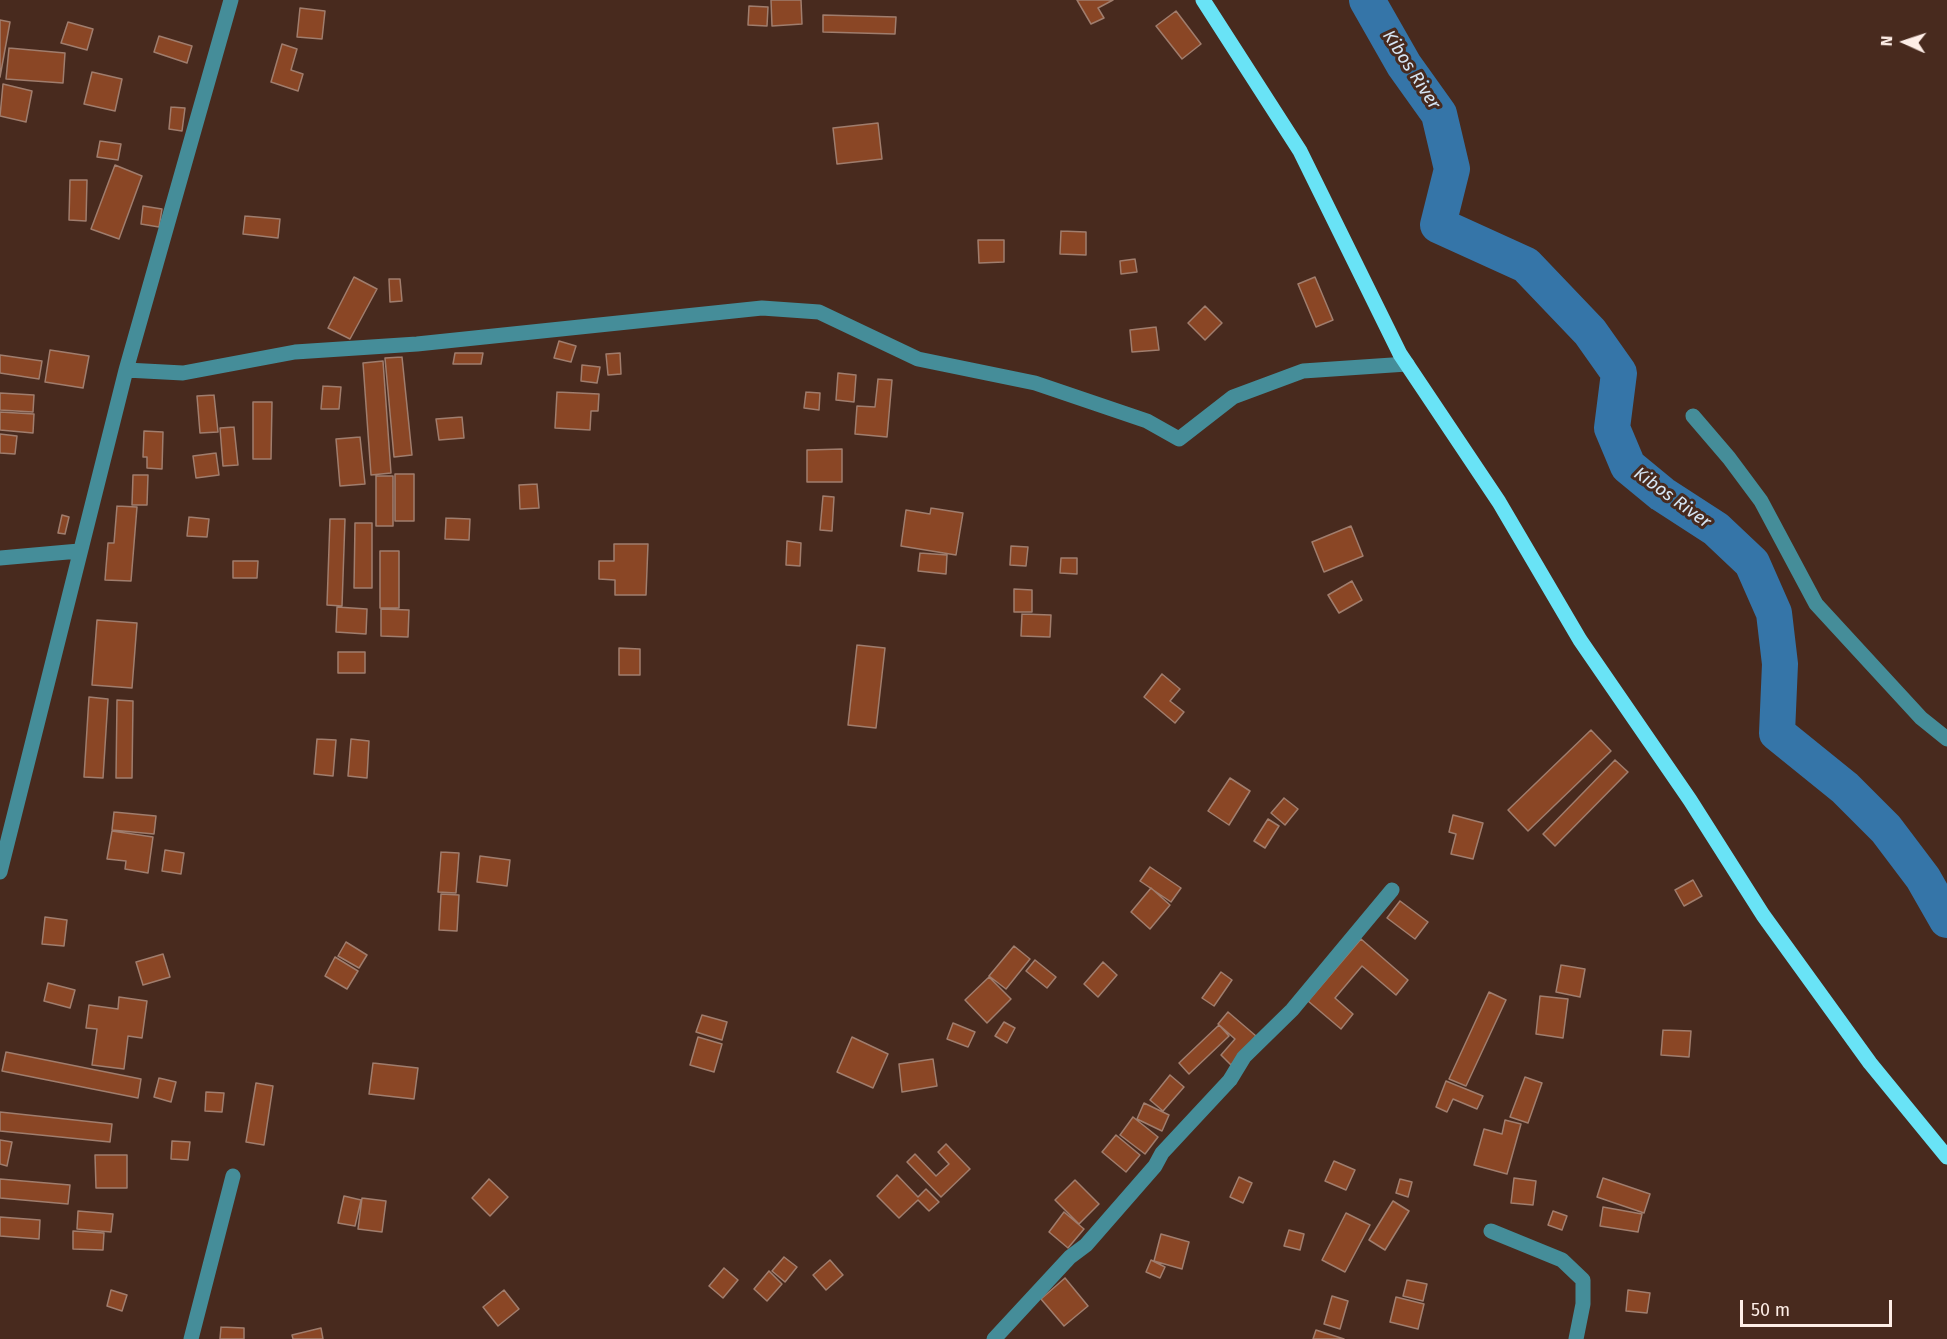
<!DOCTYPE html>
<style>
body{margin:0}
#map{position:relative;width:1947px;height:1339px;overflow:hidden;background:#482a1e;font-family:"Fira Sans",sans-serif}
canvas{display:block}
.north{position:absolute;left:1875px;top:12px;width:60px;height:60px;-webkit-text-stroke:4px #482a1e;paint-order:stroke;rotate:273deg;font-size:16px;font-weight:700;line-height:24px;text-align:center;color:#feeee7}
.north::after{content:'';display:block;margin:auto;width:21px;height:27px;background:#feeee7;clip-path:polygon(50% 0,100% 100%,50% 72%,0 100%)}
.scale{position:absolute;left:1740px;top:1300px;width:152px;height:27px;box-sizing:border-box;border:3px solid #feeee7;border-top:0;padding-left:8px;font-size:18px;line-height:21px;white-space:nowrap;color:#feeee7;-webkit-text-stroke:4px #482a1e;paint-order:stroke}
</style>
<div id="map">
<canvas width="1947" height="1339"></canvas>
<div class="north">N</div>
<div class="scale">50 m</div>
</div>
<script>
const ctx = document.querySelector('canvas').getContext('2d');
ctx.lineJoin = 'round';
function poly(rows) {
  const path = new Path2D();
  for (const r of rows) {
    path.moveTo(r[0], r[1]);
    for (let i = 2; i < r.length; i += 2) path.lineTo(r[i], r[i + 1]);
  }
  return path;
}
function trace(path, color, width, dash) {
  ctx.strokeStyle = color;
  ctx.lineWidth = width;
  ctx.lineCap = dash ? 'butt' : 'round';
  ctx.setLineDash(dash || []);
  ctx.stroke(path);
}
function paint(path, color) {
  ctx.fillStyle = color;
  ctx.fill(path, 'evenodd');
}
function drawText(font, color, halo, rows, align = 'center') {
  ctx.font = font + ' "Fira Sans",sans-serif';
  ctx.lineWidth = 6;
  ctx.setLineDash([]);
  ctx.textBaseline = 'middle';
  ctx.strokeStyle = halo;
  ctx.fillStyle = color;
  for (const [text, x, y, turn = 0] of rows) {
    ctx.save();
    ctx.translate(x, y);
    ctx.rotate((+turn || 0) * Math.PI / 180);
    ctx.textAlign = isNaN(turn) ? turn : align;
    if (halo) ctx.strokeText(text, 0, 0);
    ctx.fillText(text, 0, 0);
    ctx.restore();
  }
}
trace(poly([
 [1367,0,1404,65,1439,114,1452,169,1438,225,1526,265,1590,332,1619,373,1612,428,1628,466,1662,494,1716,529,1752,563,1774,613,1780,664,1777,733,1845,788,1886,829,1923,878,1947,920]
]), '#3575a8', 36);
const building = poly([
 [771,0,801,0,802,24,772,26,771,0],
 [1077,0,1113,0,1098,8,1104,18,1091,24,1077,0],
 [749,6,768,7,767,26,748,25,749,6],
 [300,8,325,11,322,39,297,37,300,8],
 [1176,11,1201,44,1182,59,1156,26,1176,11],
 [823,15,896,17,895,34,823,32,823,15],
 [0,20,10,22,0,77,0,20],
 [68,22,93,29,87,50,61,43,68,22],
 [159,36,192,46,187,63,154,52,159,36],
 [282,44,297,49,291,70,303,74,298,91,271,82,282,44],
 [9,48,65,53,63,83,6,79,9,48],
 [92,72,122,79,115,111,84,104,92,72],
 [3,84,32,91,26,122,0,116,3,84],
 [171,107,185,108,182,131,169,129,171,107],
 [878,123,882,159,837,164,833,128,878,123],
 [100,141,121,144,118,160,97,157,100,141],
 [115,165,142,176,119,239,91,229,115,165],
 [70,180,87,180,86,221,69,220,70,180],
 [143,206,162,209,159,227,141,224,143,206],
 [245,216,280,219,278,238,243,234,245,216],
 [1061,231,1086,232,1086,255,1060,254,1061,231],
 [978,240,1004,240,1004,262,979,263,978,240],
 [1135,259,1137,272,1121,274,1120,261,1135,259],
 [354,277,377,289,350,339,328,328,354,277],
 [1315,277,1333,320,1316,327,1298,284,1315,277],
 [389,279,400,279,402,301,390,302,389,279],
 [1205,306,1222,323,1205,340,1188,323,1205,306],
 [1156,327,1159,350,1132,352,1130,330,1156,327],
 [559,341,576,346,571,362,554,358,559,341],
 [50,350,89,356,83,388,45,382,50,350],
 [455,353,483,353,481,364,453,364,455,353],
 [620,353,621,374,608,375,606,354,620,353],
 [0,355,42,361,39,379,0,373,0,355],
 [402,357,412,455,394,457,385,358,402,357],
 [383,361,391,473,371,475,363,363,383,361],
 [582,365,600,367,597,383,581,381,582,365],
 [838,373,856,375,854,402,836,400,838,373],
 [878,379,892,380,887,437,855,434,857,406,875,407,878,379],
 [323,386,341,387,339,409,321,409,323,386],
 [557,392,599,394,598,411,591,411,590,430,555,428,557,392],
 [806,392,820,393,819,410,804,408,806,392],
 [0,393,34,395,33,412,0,410,0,393],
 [214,395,218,432,200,433,197,396,214,395],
 [253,402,272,402,271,459,253,459,253,402],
 [0,412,34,414,33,433,0,430,0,412],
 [462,417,464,438,439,440,436,419,462,417],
 [234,427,238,465,223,466,220,428,234,427],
 [144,431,163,432,162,469,147,468,147,457,143,457,144,431],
 [0,434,17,436,15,454,0,453,0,434],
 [360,437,365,484,340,486,336,439,360,437],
 [842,449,842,482,807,482,807,450,842,449],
 [216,453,219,475,196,478,193,456,216,453],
 [395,474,414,474,414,521,395,521,395,474],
 [133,475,148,475,147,505,132,505,133,475],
 [376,476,393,476,393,526,376,526,376,476],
 [537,484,539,508,520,509,519,485,537,484],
 [823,496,834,497,832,531,820,530,823,496],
 [117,506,137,507,131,581,105,580,108,543,114,543,117,506],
 [931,508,963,513,956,555,901,546,906,510,930,514,931,508],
 [62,515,69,517,65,534,58,533,62,515],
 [189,517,209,519,207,537,187,536,189,517],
 [446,518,470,519,469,540,445,539,446,518],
 [330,519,345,519,342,606,327,605,330,519],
 [355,523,372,523,372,588,354,588,355,523],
 [1351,526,1363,556,1324,572,1312,542,1351,526],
 [787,541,801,543,800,566,786,565,787,541],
 [614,544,648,544,646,595,615,595,615,580,599,579,599,561,614,561,614,544],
 [1011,546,1028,547,1026,566,1010,565,1011,546],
 [380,551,399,551,399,608,380,608,380,551],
 [920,553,947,555,946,574,918,571,920,553],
 [1061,558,1077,558,1077,574,1060,573,1061,558],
 [233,561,258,561,257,578,233,578,233,561],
 [1352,581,1362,600,1339,613,1328,595,1352,581],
 [1014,589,1032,590,1032,612,1014,612,1014,589],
 [337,607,367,609,366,634,336,632,337,607],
 [381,609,409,610,408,637,381,636,381,609],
 [1022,614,1051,615,1050,637,1021,636,1022,614],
 [97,620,137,623,132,688,92,685,97,620],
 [857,645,885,648,876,728,848,725,857,645],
 [619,648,640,649,640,675,619,675,619,648],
 [338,652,365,652,365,673,338,673,338,652],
 [1162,674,1180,689,1170,701,1184,712,1175,723,1144,697,1162,674],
 [89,697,108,699,103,778,84,777,89,697],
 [117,700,133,701,132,778,116,778,117,700],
 [1591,730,1611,751,1528,831,1508,810,1591,730],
 [317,739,336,740,333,776,314,774,317,739],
 [351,739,369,741,367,778,348,776,351,739],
 [1615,760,1628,772,1555,846,1543,834,1615,760],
 [1230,778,1250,791,1229,825,1208,811,1230,778],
 [1284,798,1298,809,1285,825,1271,813,1284,798],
 [114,812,156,816,154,834,112,830,114,812],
 [1453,815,1483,823,1473,859,1451,854,1456,834,1449,832,1453,815],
 [1268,819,1279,826,1265,848,1254,841,1268,819],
 [112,831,153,837,148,873,125,869,126,861,107,859,112,831],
 [165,850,184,853,181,874,162,871,165,850],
 [441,852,459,853,456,893,438,892,441,852],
 [480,856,510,860,507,886,477,882,480,856],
 [1150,867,1181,888,1171,902,1140,881,1150,867],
 [1693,880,1702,896,1684,906,1675,890,1693,880],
 [1151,888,1170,905,1150,929,1131,912,1151,888],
 [441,894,459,895,457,931,439,930,441,894],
 [1400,901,1428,922,1415,939,1387,918,1400,901],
 [45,917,67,920,64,946,42,944,45,917],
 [1361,939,1408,980,1396,995,1362,966,1335,998,1353,1014,1341,1029,1308,1001,1361,939],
 [346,942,367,955,359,968,338,956,346,942],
 [1014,946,1030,959,1006,989,989,976,1014,946],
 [163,954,170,977,143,985,136,962,163,954],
 [335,957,358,971,347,989,325,976,335,957],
 [1035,960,1056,977,1047,988,1026,971,1035,960],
 [1103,962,1117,975,1098,997,1084,984,1103,962],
 [1561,965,1585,969,1580,997,1556,992,1561,965],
 [1221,972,1232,980,1214,1006,1202,998,1221,972],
 [989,977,1011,999,987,1023,965,1000,989,977],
 [48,983,75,990,70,1008,44,1001,48,983],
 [1489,992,1506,1000,1466,1086,1449,1079,1489,992],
 [1540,996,1568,999,1563,1038,1536,1034,1540,996],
 [119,997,147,1001,142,1038,128,1036,124,1069,92,1065,97,1029,86,1028,89,1005,118,1009,119,997],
 [1228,1012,1256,1036,1231,1065,1221,1055,1235,1039,1218,1024,1228,1012],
 [702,1015,727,1022,722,1040,696,1032,702,1015],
 [1004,1022,1015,1028,1007,1043,995,1036,1004,1022],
 [953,1023,975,1032,968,1047,947,1039,953,1023],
 [1219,1025,1229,1036,1189,1074,1179,1063,1219,1025],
 [1663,1030,1691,1031,1689,1057,1661,1055,1663,1030],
 [698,1037,722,1044,714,1072,690,1065,698,1037],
 [852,1037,888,1054,873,1088,837,1072,852,1037],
 [6,1052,141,1079,138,1098,2,1071,6,1052],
 [933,1059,937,1086,902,1092,899,1064,933,1059],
 [373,1063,418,1068,414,1099,369,1094,373,1063],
 [1170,1075,1184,1087,1163,1111,1150,1100,1170,1075],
 [1525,1077,1542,1083,1528,1123,1510,1117,1525,1077],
 [159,1078,176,1082,171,1102,154,1097,159,1078],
 [1446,1081,1483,1096,1477,1109,1453,1099,1447,1112,1436,1107,1446,1081],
 [256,1083,273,1086,264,1145,246,1142,256,1083],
 [206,1092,224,1093,222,1112,205,1111,206,1092],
 [1144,1103,1169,1115,1162,1131,1137,1119,1144,1103],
 [0,1112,112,1124,110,1142,0,1131,0,1112],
 [1133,1117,1158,1137,1145,1154,1120,1135,1133,1117],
 [1505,1120,1521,1124,1507,1174,1474,1165,1484,1129,1502,1134,1505,1120],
 [1116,1135,1140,1155,1126,1172,1102,1152,1116,1135],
 [0,1140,12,1142,7,1166,0,1164,0,1140],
 [172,1141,190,1142,188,1160,171,1159,172,1141],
 [946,1144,970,1169,941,1197,907,1162,915,1154,936,1176,949,1164,938,1152,946,1144],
 [95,1155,127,1155,127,1188,96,1188,95,1155],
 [1334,1161,1355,1170,1346,1190,1325,1181,1334,1161],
 [897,1175,918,1197,926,1189,939,1202,929,1211,918,1200,899,1218,877,1196,897,1175],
 [1239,1177,1252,1183,1243,1203,1230,1197,1239,1177],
 [1514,1178,1536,1181,1533,1205,1511,1203,1514,1178],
 [1603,1178,1650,1194,1644,1213,1597,1197,1603,1178],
 [0,1179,70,1185,68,1204,0,1198,0,1179],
 [489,1179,508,1197,490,1216,472,1198,489,1179],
 [1400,1179,1412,1182,1408,1197,1396,1193,1400,1179],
 [1075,1180,1099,1204,1079,1224,1055,1200,1075,1180],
 [344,1196,361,1200,355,1226,338,1223,344,1196],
 [362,1198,386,1201,382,1232,358,1229,362,1198],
 [1393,1201,1409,1211,1385,1250,1369,1240,1393,1201],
 [1603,1207,1642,1214,1638,1232,1600,1226,1603,1207],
 [78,1211,113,1214,111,1232,77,1229,78,1211],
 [1553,1211,1567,1216,1562,1230,1548,1225,1553,1211],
 [1064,1212,1084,1229,1068,1248,1049,1232,1064,1212],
 [1346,1213,1370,1225,1345,1272,1322,1260,1346,1213],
 [0,1217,40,1220,39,1239,0,1236,0,1217],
 [1289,1230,1304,1234,1300,1250,1284,1246,1289,1230],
 [73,1231,104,1233,103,1250,73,1249,73,1231],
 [1161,1234,1189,1242,1182,1269,1154,1261,1161,1234],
 [784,1257,797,1267,785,1282,772,1271,784,1257],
 [830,1260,843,1275,826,1290,813,1275,830,1260],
 [1151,1260,1165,1267,1160,1278,1146,1272,1151,1260],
 [724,1268,738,1280,723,1298,709,1286,724,1268],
 [769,1271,782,1284,767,1301,754,1289,769,1271],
 [1065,1278,1088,1306,1064,1326,1041,1299,1065,1278],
 [1407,1280,1427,1284,1423,1301,1403,1296,1407,1280],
 [111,1290,127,1295,122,1311,107,1306,111,1290],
 [504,1290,519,1309,498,1326,483,1307,504,1290],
 [1628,1290,1650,1293,1647,1313,1626,1311,1628,1290],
 [1332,1296,1348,1301,1340,1329,1324,1324,1332,1296],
 [1396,1297,1424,1304,1418,1329,1390,1322,1396,1297],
 [221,1327,244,1328,244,1339,220,1339,221,1327],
 [321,1328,323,1339,293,1339,292,1335,321,1328],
 [1316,1330,1344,1339,1313,1339,1316,1330]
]);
paint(building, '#8a4625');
trace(building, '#a07d6d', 1.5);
trace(poly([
 [126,370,183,373,295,352,417,344,762,308,819,312,918,359,1035,383,1147,421,1179,439,1233,397,1303,371,1407,364],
 [1693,416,1729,458,1761,501,1816,604,1921,718,1947,739],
 [0,558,79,551],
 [0,872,126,370,231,0],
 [1491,1231,1562,1260,1583,1280,1583,1304,1576,1339],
 [191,1339,233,1176],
 [994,1339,1070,1257,1086,1245,1155,1166,1162,1153,1230,1080,1244,1057,1292,1010,1392,890]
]), '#458d99', 15);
trace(poly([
 [1203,0,1300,151,1400,354,1499,502,1580,640,1690,800,1763,915,1870,1063,1947,1157]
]), '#69e3f6', 15);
drawText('italic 18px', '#d5e5f4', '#482a1e', [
 ["Kibos River",1411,70,57],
 ["Kibos River",1672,498,36]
]);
</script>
